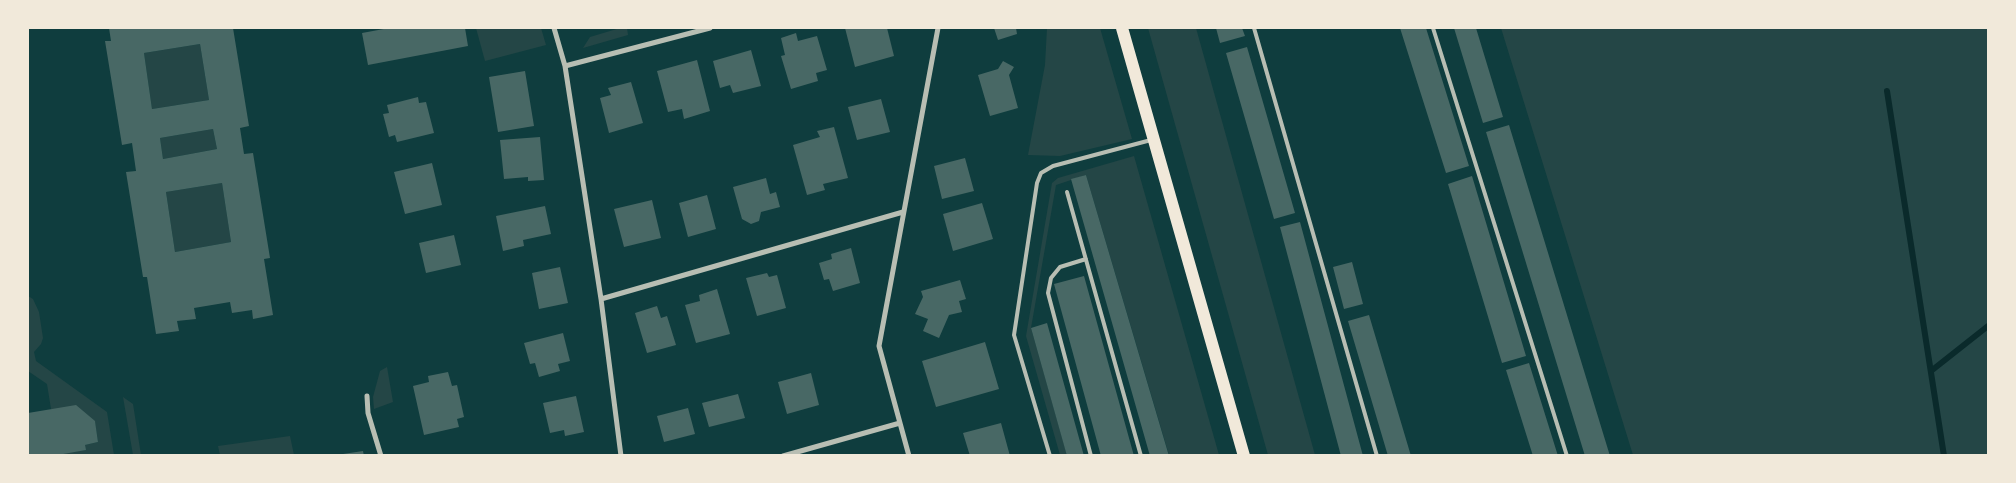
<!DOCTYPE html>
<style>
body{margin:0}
#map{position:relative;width:2016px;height:483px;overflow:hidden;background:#0f3d3e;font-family:Cabin,sans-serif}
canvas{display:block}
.frame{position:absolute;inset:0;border:29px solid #f1e9da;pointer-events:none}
</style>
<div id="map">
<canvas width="2016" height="483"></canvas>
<div class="frame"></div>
</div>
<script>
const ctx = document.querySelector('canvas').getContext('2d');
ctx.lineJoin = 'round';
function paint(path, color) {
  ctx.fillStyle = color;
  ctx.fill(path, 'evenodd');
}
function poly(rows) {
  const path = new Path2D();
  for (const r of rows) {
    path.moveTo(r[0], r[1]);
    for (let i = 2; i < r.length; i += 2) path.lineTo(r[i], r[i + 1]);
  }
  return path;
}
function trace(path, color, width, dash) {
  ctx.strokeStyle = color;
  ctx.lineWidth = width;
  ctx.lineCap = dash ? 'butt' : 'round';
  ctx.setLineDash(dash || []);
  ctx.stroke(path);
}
paint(poly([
 [476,28,541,28,546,45,485,61],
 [620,28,627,28,628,35,583,48,590,37],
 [1047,28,1100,28,1132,139,1060,156,1028,155,1045,65],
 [1148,28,1196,28,1315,455,1268,455],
 [1501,28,1988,28,1988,455,1633,455],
 [200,44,209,100,152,109,144,53],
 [213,129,217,149,163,159,160,138],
 [1134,156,1219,455,1169,455,1086,175,1056,185,1031,328,1067,455,1060,455,1026,336,1052,183,1058,178],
 [222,183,231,242,175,252,166,192],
 [28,296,33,299,39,312,43,338,41,344,34,352,36,361,107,412,114,455,52,455,85,450,85,445,98,442,95,422,51,409,47,384,28,371],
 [387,367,393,402,374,409,373,397,380,371],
 [123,397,133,404,141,455,133,455],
 [290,436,294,455,220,455,218,446]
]), '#244646');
trace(poly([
 [1887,91,1944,456],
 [1931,371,1988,326]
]), '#0a2a2b', 6);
paint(poly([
 [109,28,233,28,249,126,240,128,244,154,253,153,270,258,264,259,273,315,253,319,252,310,232,313,230,302,194,308,196,319,177,321,179,331,156,334,147,277,143,277,126,172,136,171,132,143,122,145,105,41,111,41],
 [200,44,209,100,152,109,144,53],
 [213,129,217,149,163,159,160,138],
 [222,183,231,242,175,252,166,192],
 [389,28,465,28,468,46,368,65,362,33],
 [845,28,887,28,894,56,855,67],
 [994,28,1016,28,1017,34,998,40],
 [1216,28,1242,28,1245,36,1220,43],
 [1400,28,1426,28,1469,166,1446,173],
 [1454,28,1476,28,1503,117,1483,123],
 [796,33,798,41,817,36,827,70,816,73,818,81,791,89,781,56,785,55,781,38],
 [1247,47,1295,213,1274,219,1226,53],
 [751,50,761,86,733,93,730,85,720,88,713,61],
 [697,60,710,111,684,119,682,109,668,112,657,71],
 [1003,61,1014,67,1009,75,1018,108,990,116,978,75,998,69],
 [525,71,534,126,498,132,489,77],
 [631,82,643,123,609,133,600,98,611,95,608,88],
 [418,97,419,103,426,102,434,133,397,142,395,135,389,137,383,114,389,113,387,105],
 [881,99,890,132,857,140,848,107],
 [1509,125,1610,456,1585,456,1486,132],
 [834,127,848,178,823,184,825,190,807,195,793,145,820,137,817,131],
 [540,137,544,180,528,181,528,177,504,179,500,140],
 [965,158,974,191,942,199,934,166],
 [432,163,442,205,405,214,394,172],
 [1086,175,1169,456,1150,456,1071,179],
 [1472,176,1526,356,1502,363,1448,184],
 [766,178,770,194,776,192,780,207,761,212,759,221,751,224,742,219,733,187],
 [707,195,716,229,688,237,679,203],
 [652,200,661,238,624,247,614,209],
 [982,203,993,239,953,251,943,214],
 [545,206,551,234,523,240,524,246,503,251,496,216],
 [1300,222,1363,456,1341,456,1280,227],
 [454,235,461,265,426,273,419,243],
 [851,248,860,283,833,291,829,279,824,280,819,263,832,259,831,254],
 [1352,262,1363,304,1344,309,1333,267],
 [560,267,568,303,539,309,532,273],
 [767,273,769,277,777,275,786,308,757,316,746,278],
 [1084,276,1134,456,1101,456,1054,284],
 [960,280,966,299,959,301,962,312,949,315,939,338,923,331,928,319,915,314,923,297,921,291],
 [717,289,730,334,696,343,685,305,700,301,699,295],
 [657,306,661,318,667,316,676,345,647,353,635,313],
 [1369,315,1411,456,1388,456,1348,321],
 [1047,323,1084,456,1067,456,1031,328],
 [563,333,570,361,558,364,560,371,539,377,535,363,530,364,524,343],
 [985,342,999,389,936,407,922,361],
 [1529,363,1558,456,1533,456,1506,370],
 [448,372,452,386,457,385,464,417,457,419,459,427,424,435,413,386,429,382,428,376],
 [811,373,819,405,787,414,778,382],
 [738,394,745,418,709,427,702,403],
 [576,396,584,432,565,436,564,430,550,433,543,403],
 [76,405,95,421,98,442,85,445,86,450,52,456,28,456,28,413],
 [688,408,695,434,664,442,657,416],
 [1001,423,1010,456,970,456,963,433],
 [363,451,364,456,343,456,343,454]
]), '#486865');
trace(poly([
 [1254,28,1377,456],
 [1433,28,1567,456],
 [1067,192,1141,456],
 [1086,259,1060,267,1051,278,1048,293,1091,456],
 [1050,456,1014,335,1037,183,1041,173,1053,166,1151,140]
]), '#b8beb3', 4);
trace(poly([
 [554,28,565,66,601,299,621,456],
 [565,66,710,28],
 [601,299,903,212],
 [367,396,368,413,381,456],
 [783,456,900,423],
 [909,456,879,346,938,28]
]), '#b8beb3', 5);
trace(poly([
 [1122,28,1244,456]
]), '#f1e9da', 12);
</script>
